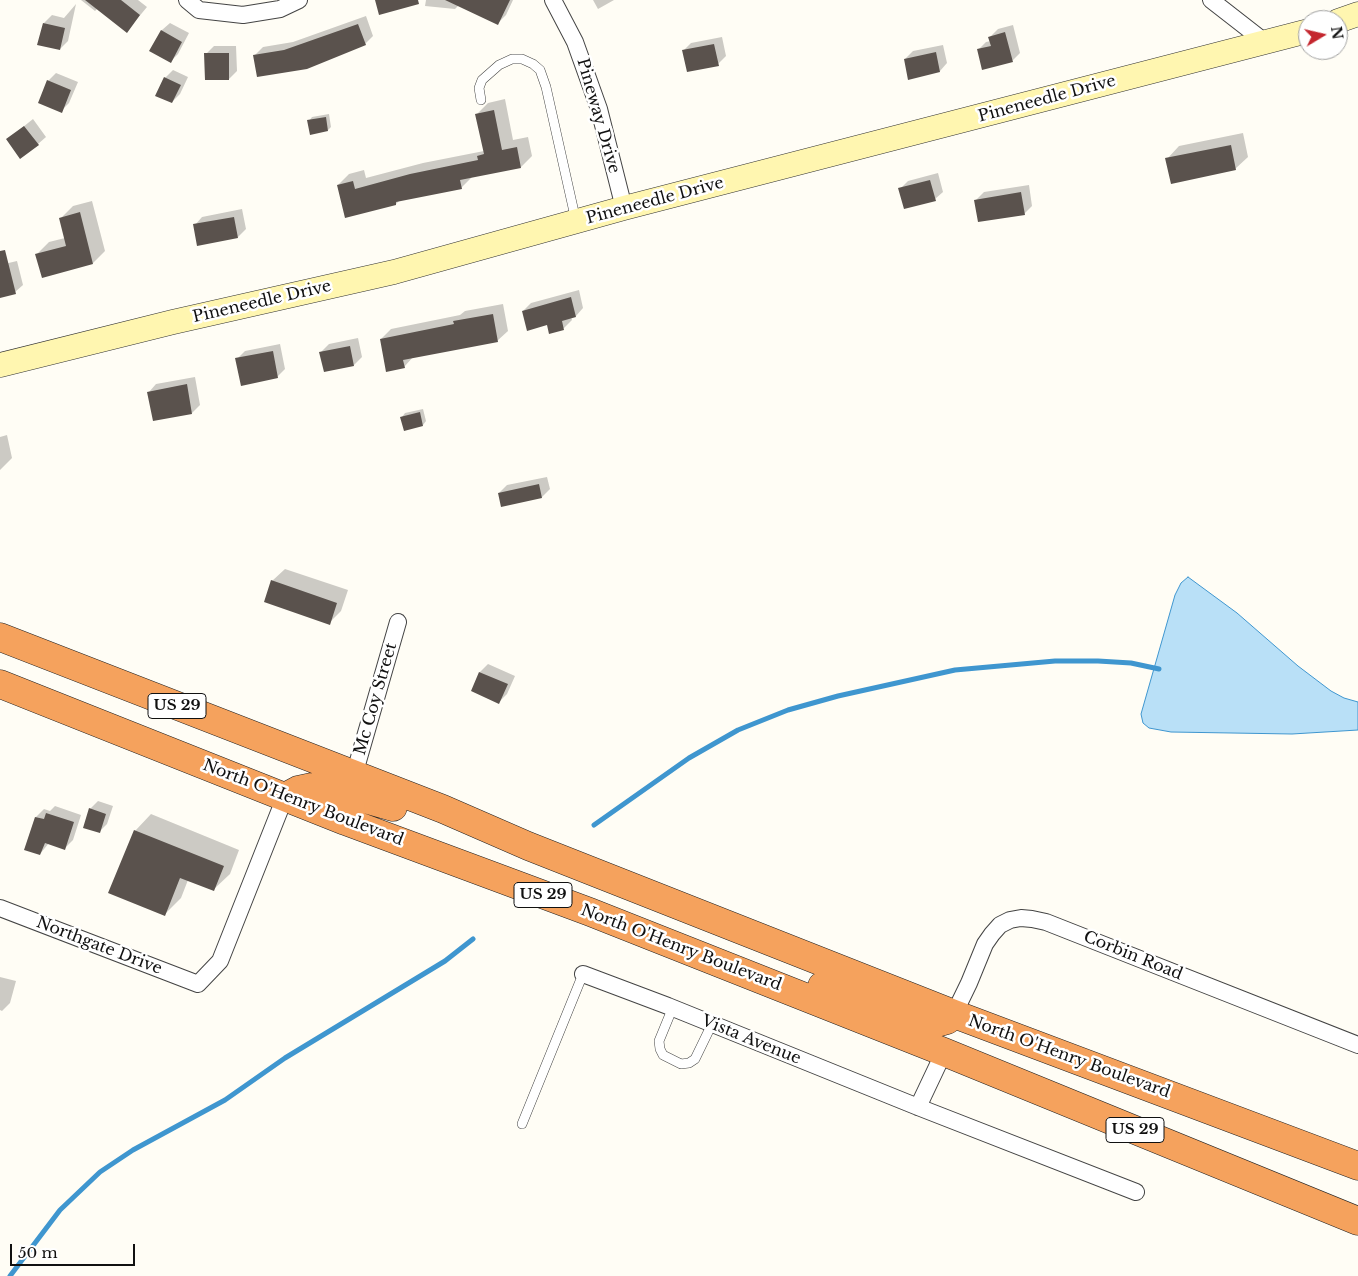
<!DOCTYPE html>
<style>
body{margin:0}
#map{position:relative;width:1358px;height:1276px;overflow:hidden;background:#fffdf5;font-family:"Libre Baskerville",serif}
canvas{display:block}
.north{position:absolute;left:1298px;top:10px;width:50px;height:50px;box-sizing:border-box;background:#fff;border:1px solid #a0a0a0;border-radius:50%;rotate:81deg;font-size:14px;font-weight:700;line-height:20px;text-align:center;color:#111}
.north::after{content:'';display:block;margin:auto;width:18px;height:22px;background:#c4262e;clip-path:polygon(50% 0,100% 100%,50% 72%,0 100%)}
.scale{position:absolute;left:10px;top:1244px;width:125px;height:22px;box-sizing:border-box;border:2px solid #111;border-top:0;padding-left:6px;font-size:15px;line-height:18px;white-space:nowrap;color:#111;-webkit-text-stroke:4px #fff;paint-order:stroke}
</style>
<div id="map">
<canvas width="1358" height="1276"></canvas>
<div class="north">N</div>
<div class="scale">50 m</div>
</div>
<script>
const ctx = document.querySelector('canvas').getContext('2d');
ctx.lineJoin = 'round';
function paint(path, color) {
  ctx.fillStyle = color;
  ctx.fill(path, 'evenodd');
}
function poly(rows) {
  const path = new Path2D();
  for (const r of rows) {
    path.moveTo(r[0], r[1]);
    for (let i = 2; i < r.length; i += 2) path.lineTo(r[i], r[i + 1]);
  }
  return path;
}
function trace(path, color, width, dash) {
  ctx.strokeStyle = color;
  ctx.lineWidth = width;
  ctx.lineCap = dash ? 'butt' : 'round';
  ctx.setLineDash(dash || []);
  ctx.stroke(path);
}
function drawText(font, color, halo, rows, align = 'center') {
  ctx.font = font + ' "Libre Baskerville",serif';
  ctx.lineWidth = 5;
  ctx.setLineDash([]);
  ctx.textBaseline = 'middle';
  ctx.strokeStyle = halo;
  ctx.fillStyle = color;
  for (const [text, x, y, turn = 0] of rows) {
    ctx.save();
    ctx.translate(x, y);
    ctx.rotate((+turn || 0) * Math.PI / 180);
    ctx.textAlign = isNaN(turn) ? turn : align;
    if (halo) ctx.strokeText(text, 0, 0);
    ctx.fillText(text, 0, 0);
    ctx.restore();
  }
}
const water = poly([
 [1188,577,1237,613,1298,666,1331,691,1344,698,1358,702,1358,730,1292,734,1171,732,1149,728,1143,723,1141,714,1175,595,1181,583,1188,577]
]);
paint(water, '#b9e0f7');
trace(water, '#3f96cf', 1);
paint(poly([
 [81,0,138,0,147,7,127,31,98,8,95,11],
 [426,0,513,0,506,15,498,23,459,5,455,9,425,6],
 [593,0,614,0,598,9],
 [76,4,68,41,60,49,44,23,52,15,64,18],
 [366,16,373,36,365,44,255,55,263,47,293,42],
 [170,23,189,33,178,54,170,62,151,51,162,30],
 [1013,25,1020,53,1013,60,978,50,986,42,991,41,990,37,998,29],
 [722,37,726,56,718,64,683,51,691,43],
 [943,45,947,63,940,71,905,59,913,51],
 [214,46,236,46,237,71,229,79,206,54],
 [173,70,188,77,180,94,172,102,165,78],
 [56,73,78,82,69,103,61,111,48,81],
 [505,99,513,140,528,137,532,156,521,167,472,177,461,188,400,200,396,204,338,185,349,174,364,170,366,178,423,163,484,151,477,114,488,103],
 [329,114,331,127,328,130,309,121,312,117],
 [33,119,46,137,38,144,8,139],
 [1243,133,1248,157,1235,169,1167,159,1179,146],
 [938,173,943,192,935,199,900,189,908,181],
 [1029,185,1032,206,1024,214,976,200,984,192],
 [92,201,105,251,93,263,37,254,49,242,65,238,61,218,73,206],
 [242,209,246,229,238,237,195,225,202,217],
 [17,261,23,285,15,292,0,296,0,265],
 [579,290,583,308,576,316,571,317,572,320,564,328,550,332,548,324,523,311,531,303],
 [503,304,508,331,497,341,414,356,404,367,381,339,391,329,460,315,465,311],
 [358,338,362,357,354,365,321,352,329,344],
 [280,344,285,369,277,377,237,359,245,351],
 [195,377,200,405,192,413,149,392,156,384],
 [423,409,426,421,423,425,402,417,405,413],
 [7,435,12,458,0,470,0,437],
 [547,477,550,489,542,497,499,493,507,485],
 [285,569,348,590,341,611,329,623,272,581],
 [488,664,515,676,507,694,499,702,472,690,480,672],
 [98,801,113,806,107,824,99,832,90,809],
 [55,806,81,815,73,840,65,848,49,843,40,854,26,849,36,817,44,809,50,811],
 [151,814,239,850,230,874,213,890,188,880,181,898,165,914,135,831],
 [0,977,16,981,10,1003,2,1011,0,1010]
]), '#0003');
trace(poly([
 [594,825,689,758,738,730,788,710,838,696,955,670,1055,661,1098,661,1131,663,1159,669],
 [10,1276,60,1210,100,1172,133,1150,225,1100,285,1058,445,961,473,939]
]), '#3f96cf', 5);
paint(poly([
 [85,0,121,0,140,15,127,33],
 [375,0,418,0,419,4,379,15],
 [445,0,510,0,498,25],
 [43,23,65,28,60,50,37,45],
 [358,24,366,45,307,69,257,77,253,55,284,50],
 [161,30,182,42,171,63,149,51],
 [1005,32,1013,62,982,70,977,49,991,46,988,37],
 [714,44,719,66,687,72,682,50],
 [936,52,940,72,908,80,904,59],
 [204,53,229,53,229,80,205,80],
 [164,77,181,85,172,103,155,96],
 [47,80,71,90,62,113,38,103],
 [494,110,502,150,517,147,521,168,460,180,462,189,396,202,396,205,345,218,337,185,353,181,355,189,410,174,478,160,477,156,484,154,475,114],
 [326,117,328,131,310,135,307,120],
 [24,126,39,145,20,159,6,139],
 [1231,145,1236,170,1171,184,1165,158],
 [930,180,936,201,904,209,898,188],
 [1021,192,1025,215,978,222,974,200],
 [80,212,93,264,42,278,35,254,66,246,59,218],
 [234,217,238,238,197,246,193,224],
 [5,250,16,294,0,298,0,251],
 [571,297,576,317,562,321,564,330,549,334,547,325,527,331,522,311],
 [493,314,498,342,403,360,405,368,386,372,380,339,454,324,453,321],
 [350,346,354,366,324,372,319,352],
 [273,351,278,378,241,386,235,358],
 [187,384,192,414,153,421,147,392],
 [420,412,423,426,404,431,400,417],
 [539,484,542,498,501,507,498,493],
 [271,580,337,603,330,625,264,602],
 [479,672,508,684,499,704,471,691],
 [89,808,106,814,100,833,83,828],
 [46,813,74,822,65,850,45,843,40,855,24,850,35,817,44,819],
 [134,830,224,866,214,891,180,878,165,916,108,893]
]), '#5a524d');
const lane = poly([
 [481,100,479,88,482,80,499,65,512,59,522,59,533,64,540,70,546,87,576,221],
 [673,1007,659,1041,660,1049,663,1055,681,1064,689,1063,695,1059,712,1024],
 [522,1124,583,974]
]);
const street = poly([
 [187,0,199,10,243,15,280,9,299,0],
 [553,0,575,42,599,109,624,208],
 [1211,0,1265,42],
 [354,775,398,622],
 [0,908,198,984,220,961,285,797],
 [583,974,668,1006,918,1107,1136,1192],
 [954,1014,969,983,985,944,992,934,1000,925,1010,920,1021,918,1032,919,1046,922,1358,1045],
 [918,1107,944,1052]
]);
const secondary = poly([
 [1338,21,1358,14],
 [0,365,173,322,394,272,624,208,1308,31]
]);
const highway = poly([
 [0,637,443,809,528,846,954,1014,1358,1166],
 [0,684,345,821,590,912,944,1052,1358,1221],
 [285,797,298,790,312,787,324,787,393,807],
 [822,986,860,998,920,1021,940,1022,947,1020,954,1014]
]);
trace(lane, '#444', 10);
trace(street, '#444', 18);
trace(secondary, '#333', 25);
trace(highway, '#222', 29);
trace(lane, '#fff', 9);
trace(street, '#fff', 16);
trace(secondary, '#fff6b0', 24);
trace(highway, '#f5a25d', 28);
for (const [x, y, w] of [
 [177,706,58],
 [543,895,58],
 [1135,1130,58]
]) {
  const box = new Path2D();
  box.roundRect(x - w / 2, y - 12.5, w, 25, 4);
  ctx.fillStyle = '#fff';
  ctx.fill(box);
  trace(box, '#111', 1);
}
drawText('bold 15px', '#111', null, [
 ["US 29",177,706],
 ["US 29",543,895],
 ["US 29",1135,1130]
]);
drawText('16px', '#111', '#fff', [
 ["Pineneedle Drive",1047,99,-15],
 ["Pineway Drive",598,116,74],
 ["Pineneedle Drive",655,201,-15],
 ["Pineneedle Drive",262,302,-13],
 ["Mc Coy Street",376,699,-74],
 ["North O'Henry Boulevard",303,803,21],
 ["Northgate Drive",99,946,21],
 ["North O'Henry Boulevard",681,948,21],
 ["Corbin Road",1133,956,22],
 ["Vista Avenue",751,1040,22],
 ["North O'Henry Boulevard",1069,1057,20]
]);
</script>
